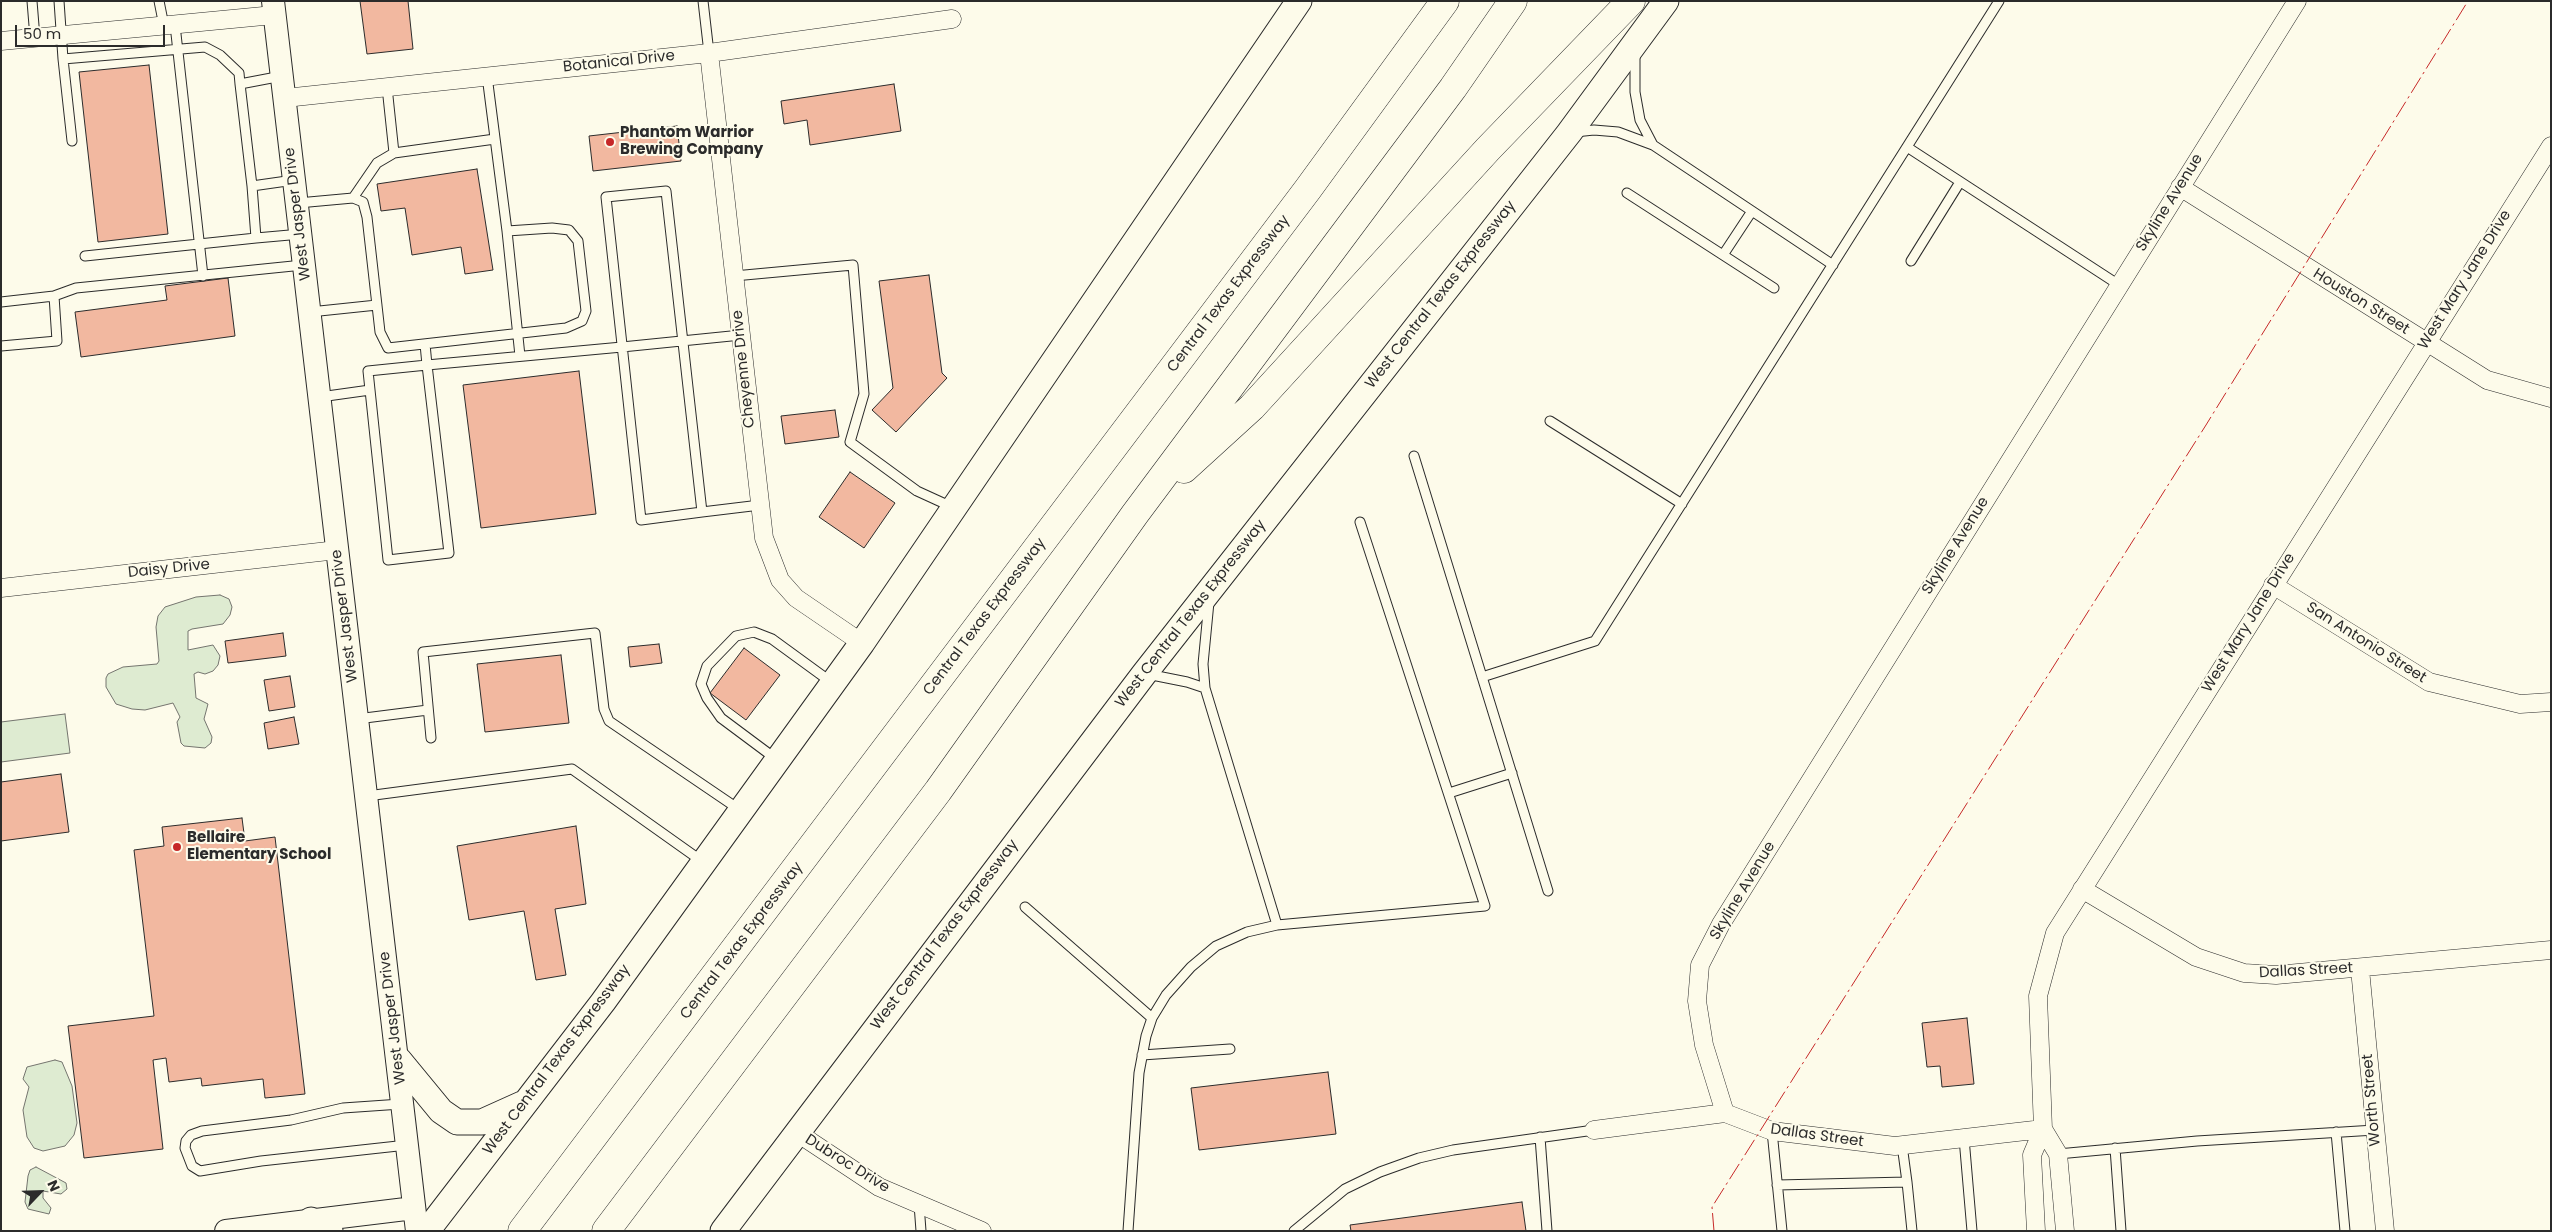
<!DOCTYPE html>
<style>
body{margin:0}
#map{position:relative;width:2552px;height:1232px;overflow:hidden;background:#fdfbea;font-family:Poppins,sans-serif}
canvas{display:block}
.frame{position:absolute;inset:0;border:2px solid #2b2b2b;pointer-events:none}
.north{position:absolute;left:15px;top:1167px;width:50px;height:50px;-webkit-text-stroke:4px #fdfbea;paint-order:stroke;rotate:66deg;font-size:14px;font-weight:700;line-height:20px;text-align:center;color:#2b2b2b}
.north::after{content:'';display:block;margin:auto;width:18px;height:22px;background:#2b2b2b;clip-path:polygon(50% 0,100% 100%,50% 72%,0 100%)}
.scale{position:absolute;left:15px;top:25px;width:150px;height:22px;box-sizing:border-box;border:2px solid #2b2b2b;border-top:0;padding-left:6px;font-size:15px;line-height:18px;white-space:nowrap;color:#2b2b2b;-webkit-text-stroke:4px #fdfbea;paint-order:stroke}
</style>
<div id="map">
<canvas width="2552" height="1232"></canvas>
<div class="frame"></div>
<div class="north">N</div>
<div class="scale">50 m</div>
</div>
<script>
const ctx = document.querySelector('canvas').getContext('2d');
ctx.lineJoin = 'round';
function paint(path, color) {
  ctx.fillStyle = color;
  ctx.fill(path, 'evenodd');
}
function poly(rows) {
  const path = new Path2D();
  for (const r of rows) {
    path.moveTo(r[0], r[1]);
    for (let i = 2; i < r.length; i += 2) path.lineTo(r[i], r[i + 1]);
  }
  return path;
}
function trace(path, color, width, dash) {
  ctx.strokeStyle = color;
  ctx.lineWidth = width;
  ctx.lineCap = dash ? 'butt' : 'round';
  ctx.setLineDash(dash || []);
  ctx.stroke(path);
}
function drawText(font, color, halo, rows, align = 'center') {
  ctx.font = font + ' Poppins,sans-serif';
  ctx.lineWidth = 4;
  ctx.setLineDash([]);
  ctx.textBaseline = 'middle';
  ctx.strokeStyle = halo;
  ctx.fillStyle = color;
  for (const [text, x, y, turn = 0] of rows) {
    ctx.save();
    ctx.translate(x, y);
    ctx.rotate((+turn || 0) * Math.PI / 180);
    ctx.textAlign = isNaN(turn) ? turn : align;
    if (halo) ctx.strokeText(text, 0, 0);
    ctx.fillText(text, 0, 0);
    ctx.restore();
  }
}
const green = poly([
 [220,595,229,599,232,607,230,615,223,624,192,629,188,631,188,650,213,645,220,656,218,665,213,671,205,674,198,672,194,674,196,698,208,704,204,719,212,737,211,743,205,748,184,746,181,743,177,722,180,717,173,703,145,710,132,709,116,704,106,687,106,678,108,674,123,667,157,664,159,661,156,627,158,616,165,607,196,597,220,595],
 [65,714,70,753,1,762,1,722,65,714],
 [55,1060,62,1062,72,1086,77,1123,74,1135,65,1146,43,1151,34,1148,27,1137,23,1110,29,1087,23,1079,27,1067,55,1060],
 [36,1167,66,1183,67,1189,61,1194,43,1191,43,1198,51,1208,49,1214,28,1209,25,1202,28,1176,30,1170,36,1167]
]);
paint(green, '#deebd1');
trace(green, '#74746e', 1);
const building = poly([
 [360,1,408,1,413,49,367,54,360,1],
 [149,65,168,234,98,242,79,72,149,65],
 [894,84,901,131,810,145,807,120,784,124,781,101,894,84],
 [677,126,681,161,593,171,589,136,677,126],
 [477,169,493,270,465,274,461,247,412,255,405,208,381,211,377,184,477,169],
 [929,275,942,373,947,378,896,432,872,410,893,388,879,281,929,275],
 [228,278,235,336,81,357,75,312,167,300,165,286,228,278],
 [579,371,596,514,481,528,463,385,579,371],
 [835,410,839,437,785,444,781,416,835,410],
 [850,472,895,503,864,548,819,517,850,472],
 [283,633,286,656,228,663,225,641,283,633],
 [659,644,662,663,630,667,628,647,659,644],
 [744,648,780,675,746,720,710,693,744,648],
 [561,655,569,723,485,732,477,664,561,655],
 [290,676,295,707,269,711,264,680,290,676],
 [294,717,299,744,268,749,264,723,294,717],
 [61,774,69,832,1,841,1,782,61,774],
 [242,818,245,841,275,837,305,1094,265,1098,263,1079,202,1086,201,1078,169,1082,166,1058,153,1060,163,1149,84,1158,68,1026,154,1016,134,850,164,846,162,827,242,818],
 [576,826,586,904,555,909,566,975,536,980,524,911,469,920,457,846,576,826],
 [1967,1018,1974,1084,1942,1087,1940,1066,1927,1067,1922,1023,1967,1018],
 [1328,1072,1336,1134,1199,1150,1191,1088,1328,1072],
 [1522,1202,1526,1231,1351,1231,1350,1225,1522,1202]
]);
paint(building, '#f2b8a0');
trace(building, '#2b2b2b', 1);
const service = poly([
 [32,1,35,38],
 [59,1,63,59,205,47,220,55,239,73,240,84],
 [159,1,164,26],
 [703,1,709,53],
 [175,25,203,276],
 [1635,54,1635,92,1640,120,1653,145],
 [63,59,72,141],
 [282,76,240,84,252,186,294,180],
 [487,76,507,231,520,356],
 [387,87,394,153],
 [1575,132,1594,130,1618,132,1653,145,1833,265],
 [1907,147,2119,285],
 [252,186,256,238,301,234],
 [1627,193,1774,288],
 [353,198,377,163,394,153,495,139],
 [298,203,353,198,363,202,367,217,380,332,388,348,566,328,582,321,586,311,578,241,569,230,552,228,507,231],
 [1723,255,1752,211],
 [85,256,256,238],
 [1911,261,1960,182],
 [734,276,853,265,864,394,850,442,917,491,952,507],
 [1,302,54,296,76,288,303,265],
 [310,312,377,305],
 [425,344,427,365,449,553,388,560,368,371,427,365,622,347,741,335],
 [1,346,57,341,54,296],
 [320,397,370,390],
 [1550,421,1682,504],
 [1414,456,1548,891],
 [702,512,666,191,606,197,641,520,702,512,760,505],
 [1209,602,1203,664,1205,688,1277,925],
 [1147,674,1187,682,1205,688],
 [1482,677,1595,641,1999,1],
 [357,719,428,710],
 [431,738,423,652,595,633,604,709,609,721,740,810],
 [776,759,721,718,707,698,701,684,707,666,736,636,754,632,772,639,831,682],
 [1449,793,1512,773],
 [367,796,572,769,703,862],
 [1025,907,1152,1018],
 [1142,1055,1230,1049],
 [401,1104,343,1108,291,1120,202,1131,191,1135,186,1141,185,1148,192,1166,200,1171,261,1161,407,1145],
 [1772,1131,1782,1231],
 [2336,1132,2345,1231],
 [1540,1137,1547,1231],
 [1964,1138,1972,1231],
 [2115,1148,2121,1231],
 [2058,1154,2197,1141,2375,1130],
 [1907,1182,1912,1231],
 [1777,1185,1907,1182,1902,1145],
 [919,1204,921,1231],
 [1128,1231,1139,1073,1146,1036,1152,1018,1166,995,1191,967,1216,946,1247,932,1277,925,1485,906,1360,522],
 [1294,1231,1345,1189,1380,1172,1419,1158,1453,1150,1594,1130]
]);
const minor = poly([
 [1,41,274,15],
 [709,53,764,538,780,580,796,598,862,643],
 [285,98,709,53,952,19],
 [2180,187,2487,380,2551,398],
 [2273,585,2429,682,2520,704,2551,702],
 [1,588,337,550],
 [2082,889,2196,957,2244,973,2276,975,2551,950],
 [2360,969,2385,1231],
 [1725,1113,1704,1045,1697,1001,1700,965,1721,924,2297,1],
 [2043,1129,2058,1154,2065,1231],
 [1594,1130,1725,1113,1772,1131,1895,1146,2043,1129],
 [796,1132,879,1187,982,1231],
 [2036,1231,2032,1155,2043,1129,2038,996,2055,933,2551,146]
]);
const tertiary = poly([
 [273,1,417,1231],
 [226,1231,414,1208]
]);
const secondary = poly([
 [399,1060,441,1111,457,1122,482,1122,522,1104],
 [311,1220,330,1231],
 [427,1231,603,1002,862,643,1299,1],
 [723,1231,1144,674,1569,133,1666,1]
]);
const motorway = poly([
 [1184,469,1252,407,1488,149,1631,1],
 [522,1231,1308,189,1445,1],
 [606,1231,938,791,1135,514,1453,88,1513,1]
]);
trace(service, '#2b2b2b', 11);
trace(minor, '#2b2b2b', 19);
trace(tertiary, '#2b2b2b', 24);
trace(secondary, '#2b2b2b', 27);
trace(motorway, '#2b2b2b', 29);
trace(service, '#fdfbea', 9);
trace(minor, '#fdfbea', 18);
trace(tertiary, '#fdfbea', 22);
trace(secondary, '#fdfbea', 25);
trace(motorway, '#fdfbea', 28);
trace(poly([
 [1714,1231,1712,1207,2206,425,2468,1]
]), '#c62828', 1, [18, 4, 2.5, 4]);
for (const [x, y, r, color] of [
 [610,142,5,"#c62828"],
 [177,847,5,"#c62828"]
]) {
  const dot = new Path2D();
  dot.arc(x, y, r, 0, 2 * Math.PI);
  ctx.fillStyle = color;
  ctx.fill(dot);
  trace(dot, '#fdfbea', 2);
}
drawText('15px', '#2b2b2b', '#fdfbea', [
 ["Botanical Drive",619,62,-6],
 ["Skyline Avenue",2170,203,-58],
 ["West Jasper Drive",298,214,-97],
 ["West Mary Jane Drive",2465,280,-58],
 ["Central Texas Expressway",1229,294,-53],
 ["West Central Texas Expressway",1441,295,-52],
 ["Houston Street",2361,302,32],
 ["Cheyenne Drive",744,369,-96],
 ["Skyline Avenue",1956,546,-58],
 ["Daisy Drive",169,569,-6],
 ["West Central Texas Expressway",1191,614,-52],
 ["West Jasper Drive",345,616,-97],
 ["Central Texas Expressway",985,617,-53],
 ["West Mary Jane Drive",2249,623,-58],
 ["San Antonio Street",2366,643,32],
 ["Skyline Avenue",1743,891,-59],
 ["West Central Texas Expressway",945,935,-53],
 ["Central Texas Expressway",742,941,-53],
 ["Dallas Street",2306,971,-3],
 ["West Jasper Drive",393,1018,-97],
 ["West Central Texas Expressway",557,1060,-53],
 ["Worth Street",2372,1100,-95],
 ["Dallas Street",1817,1136,8],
 ["Dubroc Drive",847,1164,32]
]);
drawText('bold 15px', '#2b2b2b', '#fdfbea', [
 ["Phantom Warrior",620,133],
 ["Brewing Company",620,150],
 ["Bellaire",187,838],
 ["Elementary School",187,855]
], 'left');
</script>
